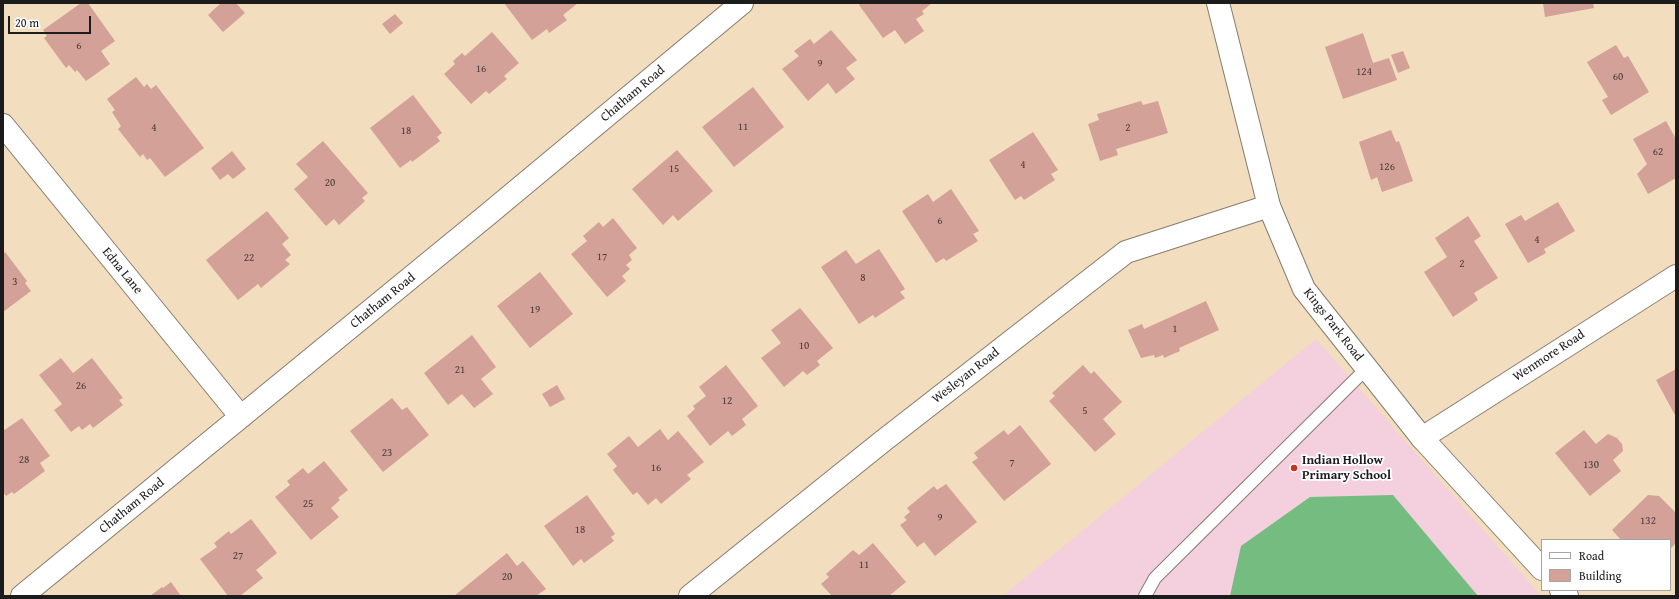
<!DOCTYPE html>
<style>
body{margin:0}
#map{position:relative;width:1679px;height:599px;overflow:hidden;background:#f2ddbf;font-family:"Gentium Book Plus",serif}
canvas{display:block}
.frame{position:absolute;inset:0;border:4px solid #1c1c1c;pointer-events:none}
.legend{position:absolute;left:1541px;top:539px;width:130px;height:52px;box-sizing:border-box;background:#fff;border:1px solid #a4a4a4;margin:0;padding:5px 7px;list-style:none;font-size:12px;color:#1c1c1c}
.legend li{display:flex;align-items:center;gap:8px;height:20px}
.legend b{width:20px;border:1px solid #a4a4a4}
.scale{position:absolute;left:8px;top:16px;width:83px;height:18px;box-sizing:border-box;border:2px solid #1c1c1c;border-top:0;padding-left:5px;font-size:12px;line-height:14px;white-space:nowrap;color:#1c1c1c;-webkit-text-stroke:3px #fff;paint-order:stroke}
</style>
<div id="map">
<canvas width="1679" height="599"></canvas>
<div class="frame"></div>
<ul class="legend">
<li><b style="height:5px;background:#fff"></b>Road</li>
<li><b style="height:11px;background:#d3a197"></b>Building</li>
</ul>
<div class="scale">20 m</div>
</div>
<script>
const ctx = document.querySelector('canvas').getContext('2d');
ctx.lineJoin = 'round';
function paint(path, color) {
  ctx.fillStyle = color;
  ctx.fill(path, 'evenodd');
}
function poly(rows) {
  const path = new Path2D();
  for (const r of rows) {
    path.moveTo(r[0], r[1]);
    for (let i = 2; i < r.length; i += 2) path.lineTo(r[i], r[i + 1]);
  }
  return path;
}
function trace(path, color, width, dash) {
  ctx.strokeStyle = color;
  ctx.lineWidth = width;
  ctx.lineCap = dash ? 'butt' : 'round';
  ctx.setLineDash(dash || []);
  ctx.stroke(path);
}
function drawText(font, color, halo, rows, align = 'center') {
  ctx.font = font + ' "Gentium Book Plus",serif';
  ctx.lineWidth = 3.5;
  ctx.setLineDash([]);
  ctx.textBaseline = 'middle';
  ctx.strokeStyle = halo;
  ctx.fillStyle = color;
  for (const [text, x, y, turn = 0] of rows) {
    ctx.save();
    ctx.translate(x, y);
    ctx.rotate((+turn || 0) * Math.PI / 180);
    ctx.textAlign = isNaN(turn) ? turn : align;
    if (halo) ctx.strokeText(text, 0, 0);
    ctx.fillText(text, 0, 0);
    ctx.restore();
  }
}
paint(poly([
 [1316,339,1541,596,1003,596]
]), '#f4cfdd');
paint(poly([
 [1393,495,1478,596,1230,596,1241,546,1310,497]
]), '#75bc80');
paint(poly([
 [81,3,88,3,115,41,101,51,110,64,86,81,77,70,75,72,69,65,66,68,44,38,47,36,43,30],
 [221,3,236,3,245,13,223,32,208,15],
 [504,3,578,3,563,15,567,20,549,33,547,29,532,40],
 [861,3,930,3,931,4,922,11,924,14,916,19,924,31,905,44,895,30,883,38,859,5],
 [1543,3,1593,3,1594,8,1545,17],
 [395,14,403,23,390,34,382,24],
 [831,30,857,60,846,68,855,79,836,94,828,83,808,101,782,69,799,56,794,51,810,39,814,44],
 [492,32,519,63,504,76,507,79,489,94,486,91,471,104,444,74,455,64,453,61,462,53,465,56],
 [1363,33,1373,63,1389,58,1397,80,1343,99,1325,47],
 [1616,45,1624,58,1628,56,1649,92,1611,115,1602,100,1608,97,1587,62],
 [1403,51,1410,68,1398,73,1391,55],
 [136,77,144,87,147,84,151,89,156,85,204,148,165,177,150,158,147,160,143,154,140,157,118,129,121,126,112,112,115,110,107,99],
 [753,87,784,127,734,167,702,127],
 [413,95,442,133,437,137,440,141,412,162,411,160,400,168,370,128],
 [1141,101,1143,105,1158,101,1168,133,1116,149,1118,155,1100,161,1088,124,1099,120,1097,114],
 [1666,121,1676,139,1676,178,1648,194,1637,174,1647,164,1633,139],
 [1391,130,1396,142,1399,141,1413,181,1382,192,1377,177,1371,180,1359,142],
 [1033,132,1058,170,1051,174,1055,180,1024,200,1021,196,1015,200,989,160],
 [323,141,368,193,362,198,365,201,339,225,334,219,326,226,294,189,308,177,296,164],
 [677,150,713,191,678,221,673,215,663,225,632,189],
 [232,151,246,169,233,179,228,174,220,180,211,168],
 [951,189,979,231,973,234,978,241,946,261,944,258,936,263,902,211,928,194,933,202],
 [1558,202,1575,231,1544,249,1546,253,1528,263,1505,224,1521,215,1525,221],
 [267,211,289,238,282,244,291,255,285,260,290,264,261,288,258,284,238,300,206,260],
 [1468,216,1481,236,1474,241,1498,278,1474,293,1478,300,1453,317,1424,272,1447,257,1435,238],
 [613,218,637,248,629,255,632,260,626,265,630,269,622,276,626,281,607,297,571,254,587,241,583,236,599,222,603,227],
 [879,249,905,289,900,292,905,298,875,318,873,315,859,324,821,267,846,250,856,264],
 [5,252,27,281,25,283,31,291,3,312,3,254],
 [540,272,573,314,530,348,497,306],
 [1206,301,1219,330,1179,348,1180,351,1164,358,1163,355,1155,358,1154,355,1141,358,1128,330,1142,324,1144,329],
 [800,308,833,348,817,361,820,365,807,375,803,371,784,387,761,358,781,343,771,330],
 [472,335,496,367,481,379,493,394,474,408,462,394,448,405,424,373],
 [61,358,73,373,92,358,123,398,119,400,123,405,93,428,90,424,82,430,79,426,71,432,54,410,62,404,39,375],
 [726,365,758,406,742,419,746,425,732,436,728,431,710,446,687,416,695,409,693,406,706,396,699,387],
 [1083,365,1091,374,1094,371,1122,402,1103,419,1116,434,1095,452,1049,401,1055,396,1052,393],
 [1676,369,1676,417,1656,380],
 [557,385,565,399,550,407,542,394],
 [392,398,402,410,407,407,429,435,383,472,350,431],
 [22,418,50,456,40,463,45,471,14,494,12,492,6,496,3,492,3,431],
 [1020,425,1051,464,1004,501,972,462,978,458,974,453,1004,430,1008,435],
 [660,429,668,440,678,431,704,462,687,475,691,479,661,504,656,498,648,505,637,492,633,495,613,470,617,466,607,454,629,436,638,447],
 [1584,430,1596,444,1608,434,1617,438,1622,444,1623,451,1613,460,1621,471,1590,496,1555,453],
 [324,461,348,490,338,498,340,500,331,508,339,517,311,540,275,497,290,485,287,481,303,468,308,474],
 [946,484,977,522,935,556,924,542,917,547,900,525,907,520,904,517,910,512,907,508,934,486,937,490],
 [587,495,615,534,611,537,614,541,584,563,581,559,573,566,544,526],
 [1648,495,1659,496,1676,513,1676,543,1670,549,1670,540,1621,540,1612,530],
 [251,519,277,553,256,570,263,578,240,596,228,596,200,559,217,547,214,543,229,531,231,534],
 [873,543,906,582,889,596,832,596,821,584,829,577,826,574,853,550,859,555],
 [507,553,517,566,523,561,546,589,536,596,454,596],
 [171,582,181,596,150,596,162,587,163,588]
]), '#d3a197');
const service = poly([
 [1145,596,1155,578,1367,368]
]);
const minor = poly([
 [3,125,241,417],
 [1422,438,1676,276],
 [22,596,486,216,742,3],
 [690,596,883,441,1126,252,1269,206]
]);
const tertiary = poly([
 [1218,3,1269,206,1304,289,1422,438,1542,569],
 [1561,590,1567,596]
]);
trace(service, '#877c6e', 14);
trace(minor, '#877c6e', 24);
trace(tertiary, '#877c6e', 24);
trace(service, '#fff', 12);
trace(minor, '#fff', 22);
trace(tertiary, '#fff', 22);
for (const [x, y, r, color] of [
 [1294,468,4,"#c8321e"]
]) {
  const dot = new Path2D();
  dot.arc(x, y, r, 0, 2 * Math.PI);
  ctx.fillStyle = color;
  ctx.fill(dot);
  trace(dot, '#fff', 1.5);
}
drawText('11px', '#4a3d3b', null, [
 ["6",79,46],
 ["9",820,64],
 ["16",481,69],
 ["124",1364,72],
 ["60",1618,77],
 ["11",743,127],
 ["4",154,128],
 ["2",1128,128],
 ["18",406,131],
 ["62",1658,152],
 ["4",1023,165],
 ["126",1387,167],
 ["15",674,169],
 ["20",330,183],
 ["6",940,221],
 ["4",1537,240],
 ["17",602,257],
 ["22",249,258],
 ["2",1462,264],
 ["8",863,278],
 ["3",15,282],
 ["19",535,310],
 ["1",1175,329],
 ["10",804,346],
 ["21",460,370],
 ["26",81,386],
 ["12",727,401],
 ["5",1085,411],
 ["23",387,453],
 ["28",24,460],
 ["7",1012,463],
 ["130",1591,465],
 ["16",656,468],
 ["25",308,504],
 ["9",940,518],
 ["132",1648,521],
 ["18",580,530],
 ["27",238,556],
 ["11",864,565],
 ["20",507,577]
]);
drawText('13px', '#1c1c1c', '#fff', [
 ["Chatham Road",633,94,-40],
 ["Edna Lane",122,271,51],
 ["Chatham Road",383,301,-39],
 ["Kings Park Road",1333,325,52],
 ["Wenmore Road",1549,356,-33],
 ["Wesleyan Road",966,376,-38],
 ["Chatham Road",132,506,-39]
]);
drawText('bold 13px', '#1c1c1c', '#fff', [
 ["Indian Hollow",1302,461],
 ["Primary School",1302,476]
], 'left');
</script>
